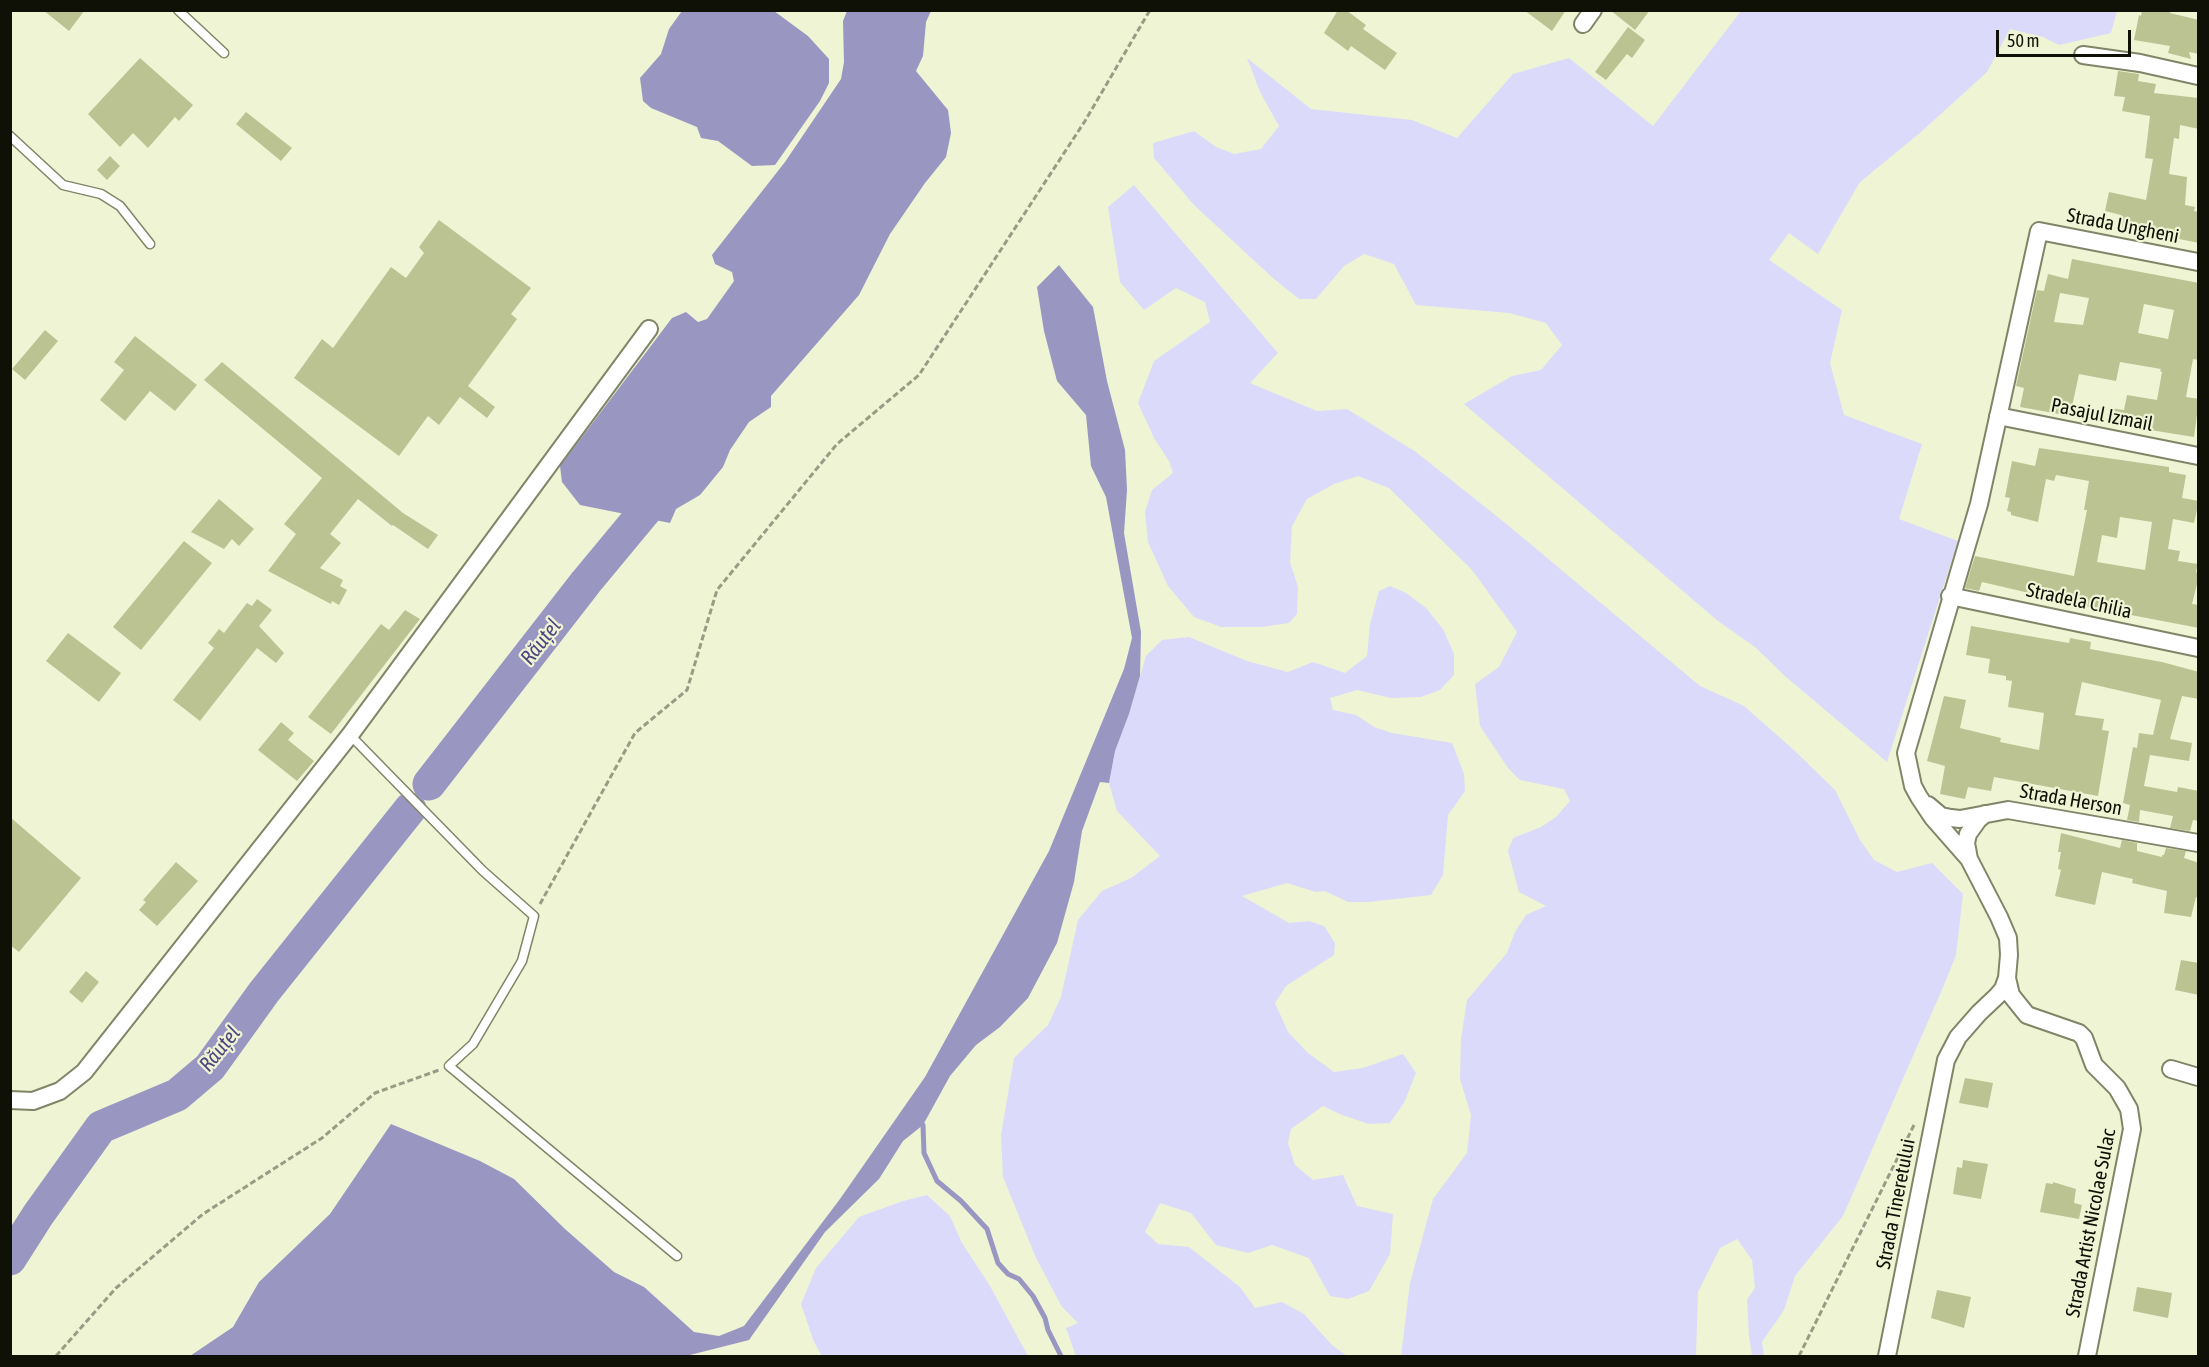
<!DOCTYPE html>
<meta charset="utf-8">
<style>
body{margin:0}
#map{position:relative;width:2209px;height:1367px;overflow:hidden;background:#eff4d4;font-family:"Asap Condensed",sans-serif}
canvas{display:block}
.frame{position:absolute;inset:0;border:12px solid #0f1006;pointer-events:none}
.scale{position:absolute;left:1996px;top:30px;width:135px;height:27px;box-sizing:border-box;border:3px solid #0f1006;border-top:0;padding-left:8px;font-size:18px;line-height:21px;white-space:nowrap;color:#0f1006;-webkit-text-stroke:4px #eff4d4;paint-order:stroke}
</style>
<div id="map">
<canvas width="2209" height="1367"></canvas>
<div class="frame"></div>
<div class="scale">50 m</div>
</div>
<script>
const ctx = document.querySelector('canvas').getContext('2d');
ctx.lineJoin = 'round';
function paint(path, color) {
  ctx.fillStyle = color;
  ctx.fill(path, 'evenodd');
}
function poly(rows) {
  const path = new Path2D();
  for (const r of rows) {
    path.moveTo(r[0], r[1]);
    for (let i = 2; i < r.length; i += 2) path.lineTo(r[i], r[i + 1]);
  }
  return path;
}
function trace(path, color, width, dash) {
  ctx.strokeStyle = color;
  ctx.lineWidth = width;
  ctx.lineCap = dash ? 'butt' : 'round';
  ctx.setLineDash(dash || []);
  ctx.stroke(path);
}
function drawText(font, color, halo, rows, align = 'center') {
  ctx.font = font + ' "Asap Condensed",sans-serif';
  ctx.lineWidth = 4.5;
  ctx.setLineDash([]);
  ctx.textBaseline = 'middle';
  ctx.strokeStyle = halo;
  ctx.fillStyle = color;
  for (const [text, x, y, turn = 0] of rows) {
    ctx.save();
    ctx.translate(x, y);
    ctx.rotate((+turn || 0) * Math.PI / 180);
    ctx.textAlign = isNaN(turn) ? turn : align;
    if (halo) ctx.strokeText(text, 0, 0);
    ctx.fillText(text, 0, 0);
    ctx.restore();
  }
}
paint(poly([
 [1741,11,2117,11,2111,33,2059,45,2043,37,2010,29,1987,72,1921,132,1860,182,1818,254,1789,233,1769,260,1842,310,1830,363,1844,415,1922,444,1899,519,1958,541,1887,762,1786,677,1755,647,1718,621,1464,404,1512,376,1541,370,1562,345,1546,323,1509,313,1416,305,1394,264,1364,254,1344,266,1316,299,1299,299,1274,279,1194,205,1154,158,1153,143,1194,131,1216,147,1234,154,1261,149,1279,126,1260,92,1247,58,1311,109,1412,120,1457,138,1513,74,1569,58,1653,126],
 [1134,185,1278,353,1250,383,1317,411,1347,409,1416,452,1509,526,1700,686,1744,706,1795,751,1835,790,1860,840,1874,860,1897,872,1932,863,1963,894,1956,955,1944,985,1843,1216,1795,1276,1784,1310,1762,1342,1764,1356,1752,1356,1749,1336,1747,1300,1755,1288,1752,1260,1737,1239,1720,1248,1698,1292,1696,1356,1401,1356,1410,1283,1433,1199,1467,1153,1471,1115,1460,1079,1461,1039,1467,1000,1507,953,1515,932,1526,915,1546,906,1519,892,1508,851,1513,838,1541,827,1556,817,1570,801,1564,789,1520,780,1508,768,1480,726,1475,684,1499,667,1517,632,1472,570,1389,488,1358,476,1334,484,1307,499,1292,526,1290,562,1298,587,1297,614,1289,623,1262,627,1221,627,1194,617,1168,586,1148,542,1145,512,1152,490,1173,473,1169,461,1154,438,1138,403,1154,361,1210,322,1205,302,1176,288,1144,310,1120,282,1108,207],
 [1390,586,1406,593,1426,608,1443,629,1454,654,1454,675,1440,690,1421,697,1391,698,1357,690,1330,698,1333,710,1356,715,1374,727,1392,733,1452,743,1464,774,1465,791,1448,815,1443,875,1431,895,1368,902,1348,902,1325,891,1316,892,1287,883,1242,896,1289,923,1309,921,1324,926,1335,943,1334,955,1286,986,1275,1003,1288,1032,1308,1053,1334,1072,1363,1068,1403,1054,1416,1073,1404,1103,1390,1123,1369,1124,1342,1115,1323,1106,1291,1129,1288,1143,1295,1165,1313,1180,1343,1175,1357,1206,1393,1214,1390,1254,1369,1291,1348,1299,1330,1296,1309,1258,1272,1245,1248,1253,1216,1245,1191,1213,1160,1203,1145,1232,1158,1244,1189,1247,1240,1287,1255,1308,1282,1302,1304,1314,1332,1345,1347,1356,1076,1356,1066,1328,1078,1323,1062,1307,1036,1258,1003,1177,1001,1135,1014,1058,1048,1025,1061,997,1078,920,1102,891,1131,878,1160,856,1117,811,1109,783,1115,751,1129,714,1146,656,1162,640,1189,637,1247,661,1288,672,1313,662,1345,673,1367,656,1370,624,1379,591],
 [927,1195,950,1216,962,1243,990,1286,1028,1356,822,1356,814,1342,801,1304,816,1268,859,1217,903,1201]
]), '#dcdafb');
paint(poly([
 [682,11,774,11,808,36,829,59,829,83,820,101,775,165,752,166,718,141,701,138,697,127,651,108,643,101,640,78,661,54,669,29],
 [847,11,931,11,926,22,923,56,916,71,948,110,951,133,946,157,925,183,890,234,859,295,771,396,771,407,749,422,730,450,723,467,700,495,676,509,670,523,580,505,562,482,560,466,672,318,686,312,698,322,707,319,734,281,732,272,715,264,712,255,785,162,841,79,844,62,843,21],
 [1059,265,1093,307,1107,381,1125,450,1127,490,1124,533,1141,632,1140,676,1129,714,1115,751,1109,783,1100,782,1082,831,1074,882,1057,943,1028,998,1000,1027,976,1045,950,1076,923,1125,903,1141,879,1179,825,1232,749,1340,686,1356,190,1356,233,1327,259,1282,330,1214,391,1124,480,1161,514,1179,565,1229,614,1272,644,1287,694,1332,719,1336,744,1326,840,1199,925,1077,1049,851,1124,669,1132,638,1106,497,1091,466,1086,415,1057,381,1044,331,1037,287]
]), '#9996c2');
trace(poly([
 [923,1125,924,1153,937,1181,961,1201,987,1229,998,1263,1008,1274,1019,1279,1033,1296,1045,1318,1048,1330,1061,1356]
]), '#9996c2', 5);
trace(poly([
 [429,784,586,582,654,500,665,480],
 [10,1259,38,1215,101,1127,177,1095,210,1067,264,992,410,809]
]), '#9996c2', 33);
paint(poly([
 [43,10,85,10,69,31],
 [1338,10,1346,10,1366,25,1363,29,1397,53,1385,70,1351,46,1348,51,1324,33],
 [1524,10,1566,10,1552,31],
 [1610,10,1650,10,1635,30],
 [2142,10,2171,10,2170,13,2199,20,2199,54,2189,52,2191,59,2168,53,2170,46,2134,40,2139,15,2141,16],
 [1628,27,1645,40,1632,58,1627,54,1606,80,1595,72],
 [140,58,193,105,179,121,175,117,148,148,133,133,120,147,88,114],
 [2118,71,2139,74,2138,81,2156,84,2154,93,2199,98,2199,129,2180,125,2179,139,2174,138,2169,174,2187,177,2185,205,2195,207,2194,211,2199,212,2199,243,2119,227,2121,215,2105,211,2109,192,2146,200,2153,159,2145,158,2150,116,2122,111,2125,97,2114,96],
 [246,112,292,148,281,161,236,124],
 [110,156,120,166,107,180,97,170],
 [439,220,531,288,511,314,517,319,468,386,495,407,487,418,460,397,439,425,428,416,399,456,294,378,322,339,333,348,391,267,406,278,424,253,419,247],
 [2072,259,2199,283,2199,360,2193,359,2186,397,2199,399,2194,437,2106,423,2109,408,2124,410,2127,395,2157,400,2162,372,2160,371,2161,369,2120,362,2116,381,2079,374,2070,416,2020,407,2024,388,2016,386,2037,290,2044,291,2048,274,2068,279],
 [2060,293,2089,298,2083,325,2054,322],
 [2144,304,2174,310,2168,339,2138,333],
 [45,330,58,341,25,380,12,369],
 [135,336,197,385,175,411,150,391,125,421,100,400,124,370,114,362],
 [222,362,403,513,438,535,428,549,393,525,392,526,358,499,330,534,341,543,320,568,343,580,340,586,347,590,339,605,332,601,331,604,268,571,296,534,284,524,322,478,204,380],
 [2039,448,2169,467,2169,472,2186,475,2182,498,2199,501,2194,523,2173,519,2168,549,2180,551,2178,561,2198,564,2196,572,2199,573,2199,576,2192,604,2199,605,2199,628,2089,607,1982,582,1979,591,1965,588,1975,556,2074,576,2087,510,2084,510,2089,481,2056,475,2054,481,2046,479,2038,522,2011,515,2011,512,2007,511,2010,498,2005,497,2012,461,2035,466],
 [2120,517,2152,522,2145,570,2097,562,2102,535,2117,538],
 [219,499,254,529,239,546,232,539,224,549,191,532],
 [184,541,212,563,141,650,113,627],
 [257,599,272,610,259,626,284,653,276,663,257,648,200,721,173,700,214,648,208,643,219,629,224,633,247,603,252,606],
 [405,610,420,619,331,734,308,717,381,624,389,630],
 [1971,626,2069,643,2070,638,2091,642,2090,649,2162,662,2199,672,2199,699,2182,696,2170,739,2192,743,2189,761,2150,755,2144,786,2177,792,2178,787,2199,791,2199,821,2193,820,2190,831,2170,828,2173,816,2140,810,2139,822,2127,820,2130,805,2123,803,2133,747,2137,748,2139,733,2153,735,2161,700,2082,682,2075,715,2104,719,2102,730,2109,731,2098,796,1994,777,1991,791,1968,787,1965,799,1940,794,1945,766,1927,761,1944,696,1966,700,1960,728,2001,738,2000,742,2039,750,2044,713,2008,707,2012,681,2006,680,2006,676,1988,673,1990,659,1966,655],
 [68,633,121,673,99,702,46,661],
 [281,722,294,733,288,740,314,761,297,781,258,750],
 [10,817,81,878,19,952,10,945],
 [2061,833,2120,848,2122,840,2137,843,2137,851,2162,857,2162,855,2164,855,2166,848,2186,851,2184,858,2199,863,2199,898,2196,897,2191,917,2164,913,2167,891,2132,883,2133,879,2102,872,2095,905,2055,896,2061,870,2058,869,2061,852,2058,852],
 [176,862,198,881,157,926,139,910,146,902,143,900],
 [2181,960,2199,963,2199,995,2175,990],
 [86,971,99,982,82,1003,69,992],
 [1965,1078,1993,1083,1988,1108,1959,1103],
 [1963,1160,1988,1164,1981,1199,1953,1194,1957,1167,1962,1168],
 [2053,1182,2076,1189,2074,1203,2082,1205,2079,1219,2040,1212,2046,1183,2053,1184],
 [2137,1287,2172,1293,2168,1318,2133,1311],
 [1937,1290,1971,1297,1964,1328,1931,1318]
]), '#bcc393');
const service = poly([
 [178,10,224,53],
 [10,136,63,185,101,194,120,206,150,244],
 [350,735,483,871,534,916,522,961,473,1044,449,1066,677,1256]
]);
const minor = poly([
 [1583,24,1593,10],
 [2083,55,2140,63,2198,76],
 [1998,416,2198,456],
 [1950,596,2198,648],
 [1928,805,1941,816,1951,818,1960,819,2008,810,2198,843],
 [1969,859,1966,843,1968,834,1978,820,1985,814],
 [2007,978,2011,995,2027,1015,2079,1033,2084,1038,2094,1065,2117,1088,2129,1109,2132,1129,2087,1356],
 [2171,1069,2198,1077],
 [10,1100,33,1101,60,1091,84,1072,350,735,649,329],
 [1887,1356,1946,1060,1958,1037,1979,1013,1997,996,2003,989,2007,978,2009,955,2008,938,1999,917,1969,859,1933,818,1919,797,1913,786,1906,753,1979,504,2039,231,2198,262]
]);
trace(service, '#818568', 11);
trace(minor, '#818568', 20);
trace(poly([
 [540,904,635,733,687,690,717,590,837,444,919,375,1085,121,1150,10],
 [56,1356,116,1288,203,1214,322,1138,375,1093,439,1070],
 [1799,1356,1915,1123]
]), '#989c84', 3, [6, 3]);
trace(service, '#fff', 8);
trace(minor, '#fff', 16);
drawText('20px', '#0f1006', '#eff4d4', [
 ["Strada Ungheni",2123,226,11],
 ["Pasajul Izmail",2102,415,11],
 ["Stradela Chilia",2079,601,12],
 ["Strada Herson",2071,800,10],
 ["Strada Tineretului",1896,1204,-79],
 ["Strada Artist Nicolae Sulac",2091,1223,-79]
]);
drawText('italic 21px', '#4e4680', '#eff4d4', [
 ["Răuțel",541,642,-52],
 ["Răuțel",220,1049,-51]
]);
</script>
